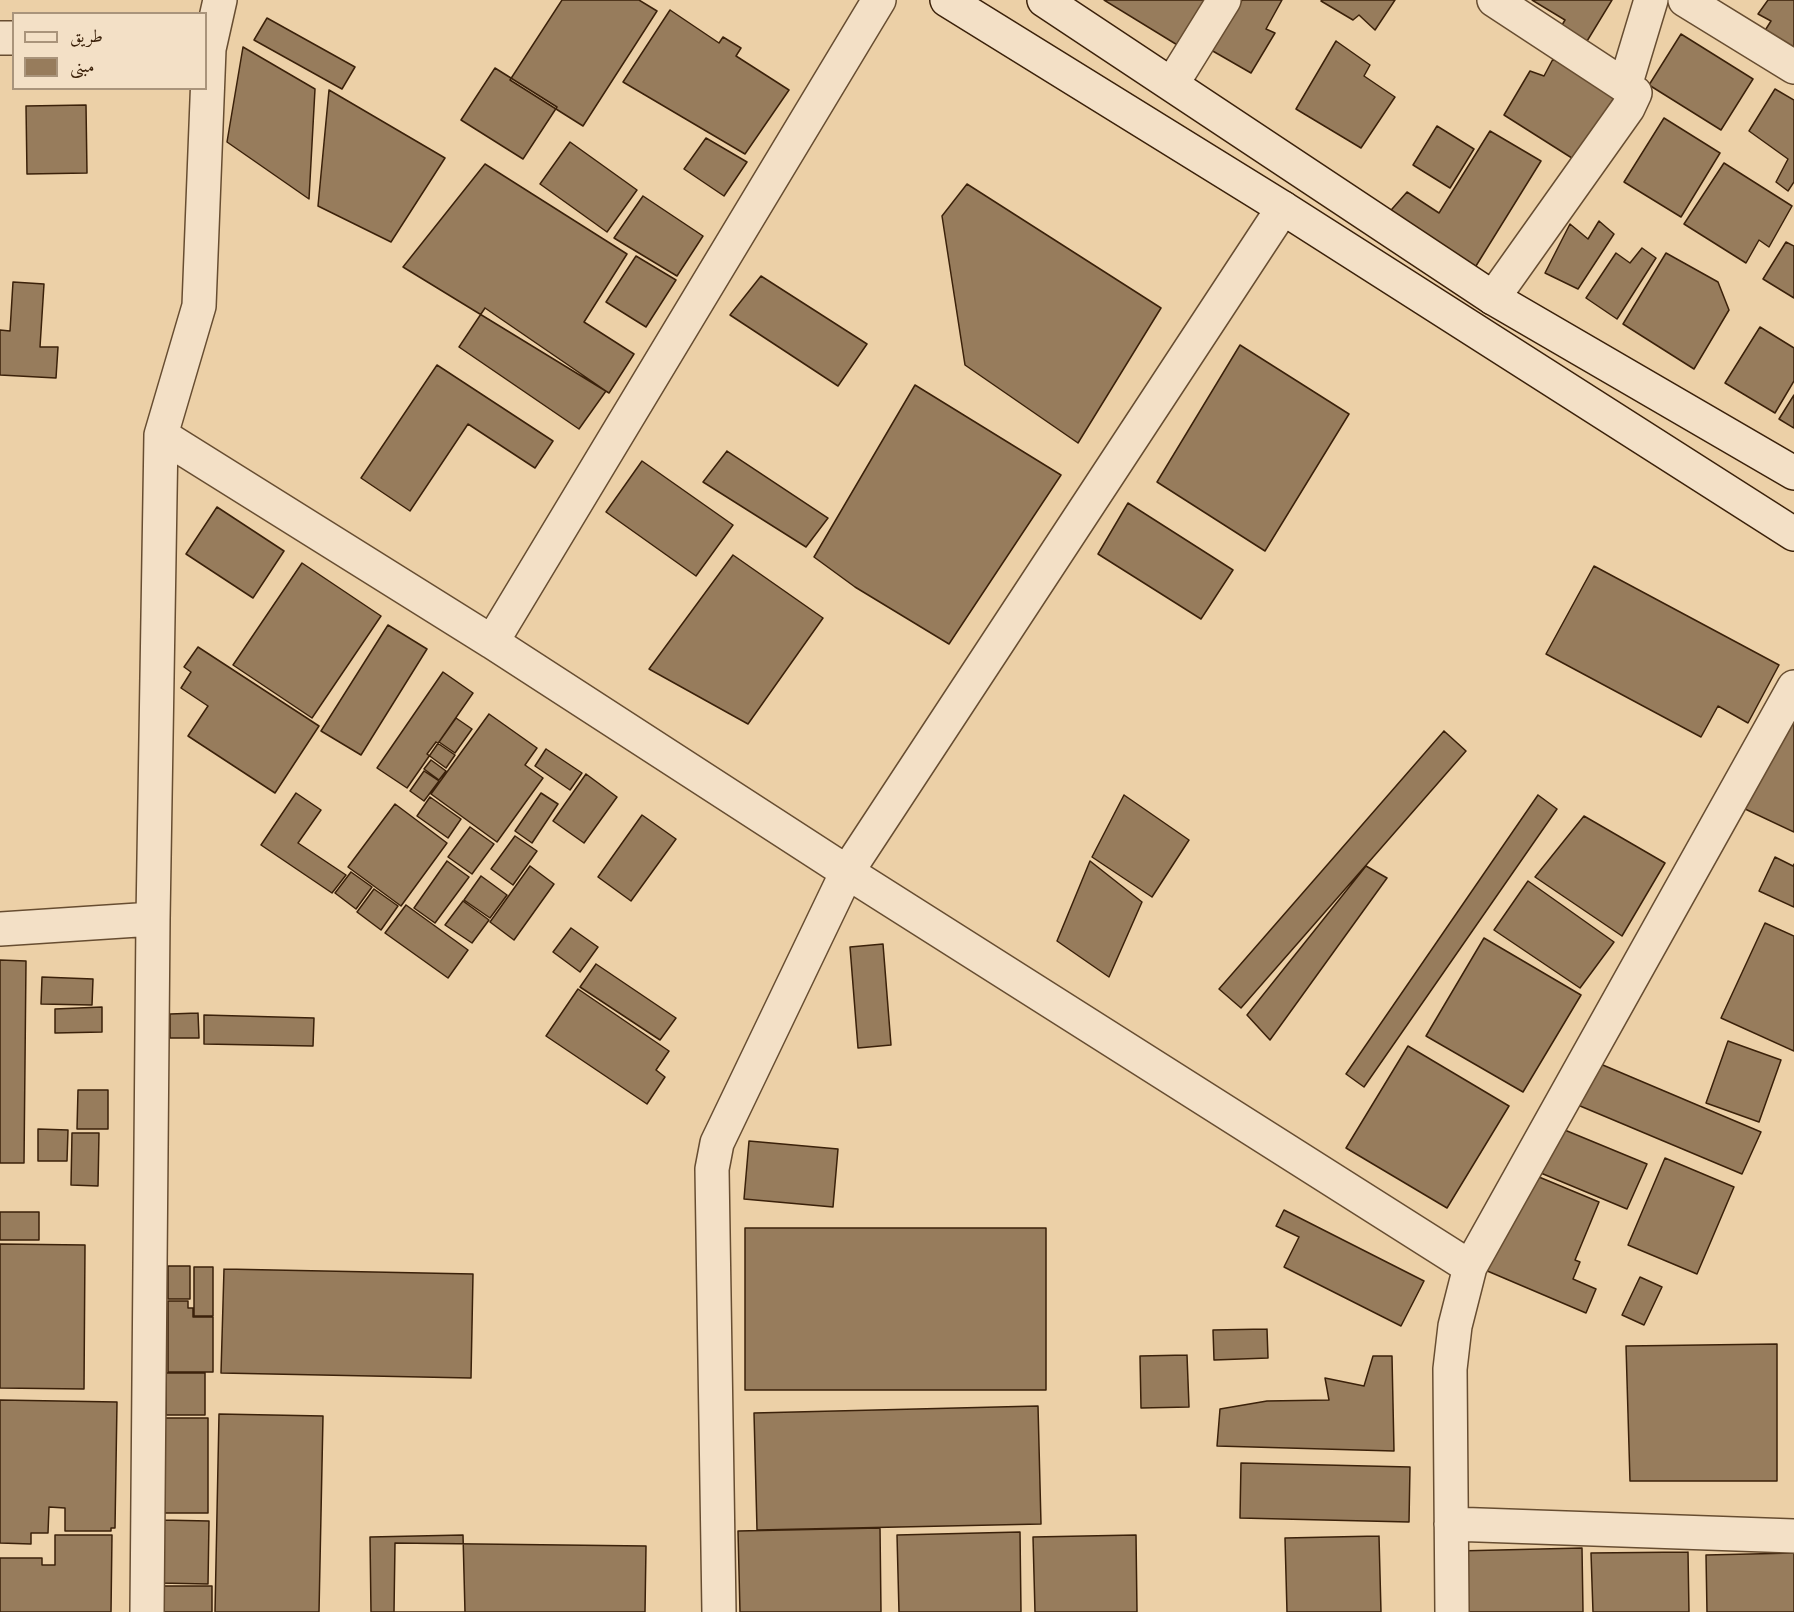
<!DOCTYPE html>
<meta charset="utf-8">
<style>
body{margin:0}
#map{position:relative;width:1794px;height:1612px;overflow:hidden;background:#ecd0a7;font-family:"Libre Bodoni",Amiri,serif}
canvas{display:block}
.legend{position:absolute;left:12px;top:12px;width:195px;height:78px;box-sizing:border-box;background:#f3e0c6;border:2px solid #a9947b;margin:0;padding:8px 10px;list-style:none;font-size:18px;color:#3b210a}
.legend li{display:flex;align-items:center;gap:12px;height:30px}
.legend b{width:30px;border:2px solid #a9947b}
</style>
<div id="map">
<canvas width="1794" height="1612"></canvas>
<ul class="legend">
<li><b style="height:8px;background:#f3e0c6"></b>طريق</li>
<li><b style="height:16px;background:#977c5c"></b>مبنى</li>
</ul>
</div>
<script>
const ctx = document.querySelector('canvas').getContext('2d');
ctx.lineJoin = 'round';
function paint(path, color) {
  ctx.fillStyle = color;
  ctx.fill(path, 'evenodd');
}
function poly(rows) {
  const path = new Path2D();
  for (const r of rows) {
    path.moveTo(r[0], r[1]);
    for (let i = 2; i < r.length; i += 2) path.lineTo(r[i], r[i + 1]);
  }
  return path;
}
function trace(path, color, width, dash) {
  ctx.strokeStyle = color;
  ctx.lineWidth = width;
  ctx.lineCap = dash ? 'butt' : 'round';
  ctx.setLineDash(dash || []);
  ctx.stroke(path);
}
const building = poly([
 [562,0,639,0,657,11,583,126,510,80,562,0],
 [1104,0,1208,0,1179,46,1104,0],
 [1242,0,1282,0,1266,29,1275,33,1251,73,1211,50,1242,0],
 [1322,0,1395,0,1375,30,1359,15,1353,20,1321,1,1322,0],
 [1532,0,1612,0,1584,46,1559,30,1565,20,1532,0],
 [1768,0,1794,0,1794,63,1759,40,1771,21,1758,14,1768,0],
 [670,10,719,43,723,37,741,48,736,56,789,90,745,154,623,82,670,10],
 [267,18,355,67,342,89,254,40,267,18],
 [1681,34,1753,79,1721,130,1649,85,1681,34],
 [1336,41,1370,65,1364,76,1395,97,1361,148,1296,109,1336,41],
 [243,47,315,89,309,199,227,142,243,47],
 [1553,59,1616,95,1575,160,1504,115,1530,71,1544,76,1553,59],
 [495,68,557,107,523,159,461,120,495,68],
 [1775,89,1794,100,1794,182,1788,191,1776,182,1788,159,1749,131,1775,89],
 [329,90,445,158,391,242,318,206,329,90],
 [86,105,87,173,27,174,26,106,86,105],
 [1664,118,1720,153,1681,217,1624,182,1664,118],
 [1437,126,1474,149,1450,188,1413,165,1437,126],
 [1490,131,1541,161,1471,274,1385,217,1407,192,1439,213,1490,131],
 [706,138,747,162,724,196,684,169,706,138],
 [570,142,637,190,607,232,540,184,570,142],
 [1724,163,1792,206,1769,247,1759,240,1746,263,1684,224,1724,163],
 [485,164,627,254,584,322,634,354,609,393,403,267,485,164],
 [967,184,1161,308,1078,443,965,365,942,216,967,184],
 [643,196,703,236,677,276,614,238,643,196],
 [1599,221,1614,234,1578,289,1545,273,1570,224,1588,239,1599,221],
 [1786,242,1794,246,1794,298,1763,279,1786,242],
 [1642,248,1656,258,1617,319,1586,298,1616,253,1630,263,1642,248],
 [1666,253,1718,282,1729,310,1694,369,1623,324,1666,253],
 [636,256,676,280,646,327,606,302,636,256],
 [761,276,867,344,838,386,730,315,761,276],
 [13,282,44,284,40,347,58,347,56,378,0,375,0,330,10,331,13,282],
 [485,308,606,391,579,429,459,347,485,308],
 [1760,327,1794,348,1794,381,1775,413,1725,383,1760,327],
 [1240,345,1349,414,1265,551,1157,482,1240,345],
 [437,365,553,441,535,468,468,424,410,511,361,478,437,365],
 [915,385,1061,475,949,644,855,587,814,557,915,385],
 [1794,395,1794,428,1779,419,1794,395],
 [727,451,828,518,806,547,703,482,727,451],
 [642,461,733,525,696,576,606,512,642,461],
 [1128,503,1233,570,1201,619,1098,554,1128,503],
 [217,507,284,551,253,598,186,554,217,507],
 [733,555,823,618,748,724,649,669,733,555],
 [302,563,381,616,312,718,233,665,302,563],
 [1594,566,1779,665,1748,723,1718,706,1701,737,1546,654,1594,566],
 [388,625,427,649,361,755,321,731,388,625],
 [198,647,319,726,275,793,188,736,208,706,181,688,191,672,184,667,198,647],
 [443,672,473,693,407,788,377,768,443,672],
 [1794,701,1794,832,1743,808,1794,701],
 [489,714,537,748,525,765,543,778,497,842,431,794,489,714],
 [456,718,472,729,455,753,439,742,456,718],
 [1444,731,1466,751,1241,1008,1219,989,1444,731],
 [436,742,455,755,446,768,427,754,436,742],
 [546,749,582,773,570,790,535,766,546,749],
 [431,760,446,771,439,780,424,769,431,760],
 [424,771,439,781,424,801,410,791,424,771],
 [586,774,617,797,584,843,553,821,586,774],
 [296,793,321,810,298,843,346,875,332,893,261,845,296,793],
 [541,793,558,804,532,843,515,831,541,793],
 [1124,795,1189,840,1152,897,1092,857,1124,795],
 [1538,795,1557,809,1364,1087,1346,1074,1538,795],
 [430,797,461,819,448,838,417,816,430,797],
 [395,804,447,843,401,906,348,867,395,804],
 [642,815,676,839,631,901,598,877,642,815],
 [1584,816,1665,863,1622,936,1535,877,1584,816],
 [470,827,494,844,472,874,448,857,470,827],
 [515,836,537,851,513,885,491,869,515,836],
 [1775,857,1793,866,1794,864,1794,907,1759,891,1775,857],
 [447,861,469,877,435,923,414,908,447,861],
 [1090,861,1142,902,1109,977,1057,941,1090,861],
 [530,866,554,884,514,940,490,922,530,866],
 [1366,866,1387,878,1270,1040,1247,1015,1366,866],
 [351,872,372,887,356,909,335,893,351,872],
 [481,876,507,895,490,918,464,900,481,876],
 [1528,881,1614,942,1580,988,1494,930,1528,881],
 [374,889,398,906,381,930,357,912,374,889],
 [463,901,489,920,472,943,445,925,463,901],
 [406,905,468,950,448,978,385,933,406,905],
 [1765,923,1794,936,1794,1051,1721,1018,1765,923],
 [571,928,598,947,580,972,553,952,571,928],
 [1484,938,1581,995,1523,1092,1426,1036,1484,938],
 [883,944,891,1045,858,1048,850,947,883,944],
 [0,960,26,961,24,1163,0,1163,0,960],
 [596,964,676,1018,660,1040,580,987,596,964],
 [42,977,93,979,92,1005,41,1004,42,977],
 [578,989,669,1051,656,1070,665,1077,647,1104,546,1036,578,989],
 [102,1007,102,1032,55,1033,55,1009,102,1007],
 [198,1013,199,1038,170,1038,170,1014,198,1013],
 [204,1015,314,1018,313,1046,204,1044,204,1015],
 [1728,1041,1781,1060,1759,1122,1706,1103,1728,1041],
 [1408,1046,1509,1106,1447,1208,1346,1148,1408,1046],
 [1591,1060,1761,1132,1742,1174,1573,1103,1591,1060],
 [78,1090,108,1090,108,1129,77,1129,78,1090],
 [1555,1126,1647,1164,1627,1209,1536,1171,1555,1126],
 [38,1129,68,1130,67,1161,38,1161,38,1129],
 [72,1133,99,1133,98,1186,71,1185,72,1133],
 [749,1141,838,1149,833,1207,744,1199,749,1141],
 [1665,1158,1734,1187,1697,1274,1628,1245,1665,1158],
 [1527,1172,1599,1202,1575,1260,1580,1262,1573,1279,1596,1289,1586,1313,1485,1270,1527,1172],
 [1284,1210,1424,1281,1401,1326,1284,1267,1299,1237,1276,1226,1284,1210],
 [0,1212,39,1212,39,1240,0,1240,0,1212],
 [745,1228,1046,1228,1046,1390,745,1390,745,1228],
 [0,1244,85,1245,84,1389,0,1388,0,1244],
 [168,1266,190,1266,190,1299,168,1299,168,1266],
 [194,1267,213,1267,213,1316,194,1316,194,1267],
 [224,1269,473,1274,471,1378,221,1373,224,1269],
 [1640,1277,1662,1287,1644,1325,1622,1315,1640,1277],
 [168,1301,188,1301,188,1308,193,1308,193,1317,213,1317,213,1372,168,1372,168,1301],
 [1267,1329,1268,1358,1214,1360,1213,1330,1267,1329],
 [1777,1344,1777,1481,1630,1481,1626,1346,1777,1344],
 [1187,1355,1189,1407,1141,1408,1140,1356,1187,1355],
 [1373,1356,1392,1356,1394,1451,1217,1446,1220,1409,1267,1401,1329,1400,1325,1378,1364,1386,1373,1356],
 [166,1373,205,1373,205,1415,166,1415,166,1373],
 [0,1400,117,1402,115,1528,111,1528,111,1531,65,1531,65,1508,49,1507,48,1533,31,1533,31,1544,0,1543,0,1400],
 [1038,1406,1041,1524,757,1530,754,1413,1038,1406],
 [219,1414,323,1416,319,1612,215,1612,219,1414],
 [163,1418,208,1418,208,1513,163,1513,163,1418],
 [1241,1463,1410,1467,1409,1522,1240,1518,1241,1463],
 [161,1520,209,1521,208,1584,159,1583,161,1520],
 [880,1528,881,1612,740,1612,738,1531,880,1528],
 [1020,1532,1021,1612,899,1612,897,1535,1020,1532],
 [55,1535,112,1535,111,1612,0,1612,0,1558,42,1558,42,1565,55,1565,55,1535],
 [463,1535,465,1612,371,1612,370,1537,463,1535],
 [1136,1535,1137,1612,1035,1612,1033,1537,1136,1535],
 [1379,1536,1381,1612,1287,1612,1285,1538,1379,1536],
 [395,1543,646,1546,645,1612,394,1612,395,1543],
 [1582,1548,1583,1612,1458,1612,1457,1551,1582,1548],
 [1688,1552,1689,1612,1593,1612,1591,1553,1688,1552],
 [1794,1553,1794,1612,1707,1612,1706,1555,1794,1553],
 [160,1586,212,1586,212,1612,160,1612,160,1586]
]);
paint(building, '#977c5c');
trace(building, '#3b210a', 1.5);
const street = poly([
 [1494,0,1625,86],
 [1685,0,1794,67],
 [0,38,14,38],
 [1172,84,1224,0],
 [1283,208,847,872,1470,1267],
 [1493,298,1628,108,1635,93,1625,86,1651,0],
 [161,435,492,642],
 [0,929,153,919],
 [1451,1524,1794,1536],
 [147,1612,153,919,161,435,199,306,209,49,220,0],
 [719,1612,712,1169,717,1143,847,872,492,642,879,0],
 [1452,1612,1450,1369,1455,1326,1470,1267,1794,687]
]);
const secondary = poly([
 [947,0,1283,208,1794,534],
 [1044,0,1493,298,1794,473]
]);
trace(street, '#674d31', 36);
trace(secondary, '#3b210a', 36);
trace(street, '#f3e0c6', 33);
trace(secondary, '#f3e0c6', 33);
</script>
